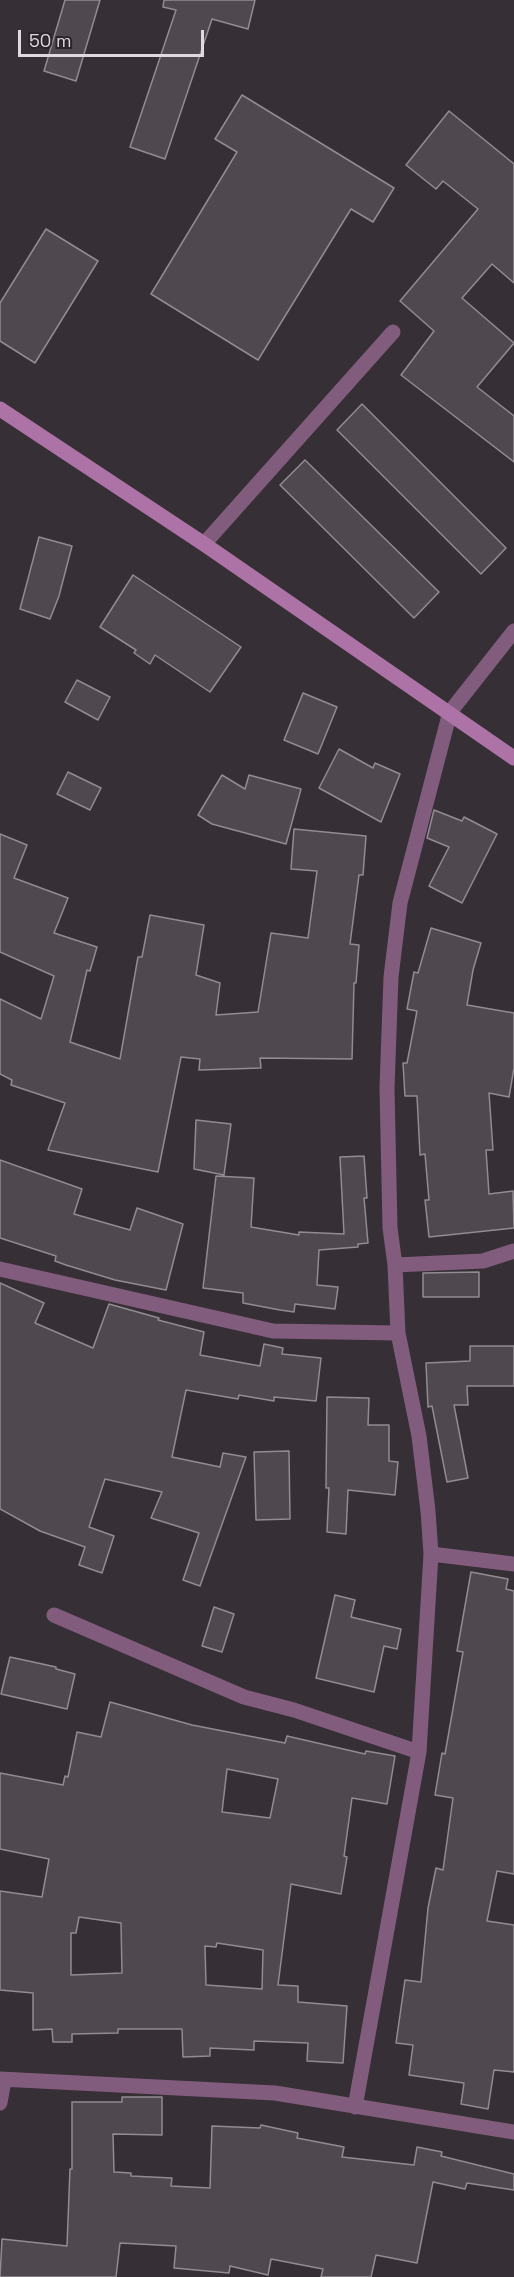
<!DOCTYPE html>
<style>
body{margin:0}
#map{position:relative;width:514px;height:2277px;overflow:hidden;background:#362f35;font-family:"Space Grotesk",sans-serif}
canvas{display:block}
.scale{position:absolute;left:18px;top:30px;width:186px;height:27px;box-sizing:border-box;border:3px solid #dfdade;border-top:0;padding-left:8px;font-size:18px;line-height:21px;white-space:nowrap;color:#dfdade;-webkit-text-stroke:4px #2b252b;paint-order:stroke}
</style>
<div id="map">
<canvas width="514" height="2277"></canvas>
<div class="scale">50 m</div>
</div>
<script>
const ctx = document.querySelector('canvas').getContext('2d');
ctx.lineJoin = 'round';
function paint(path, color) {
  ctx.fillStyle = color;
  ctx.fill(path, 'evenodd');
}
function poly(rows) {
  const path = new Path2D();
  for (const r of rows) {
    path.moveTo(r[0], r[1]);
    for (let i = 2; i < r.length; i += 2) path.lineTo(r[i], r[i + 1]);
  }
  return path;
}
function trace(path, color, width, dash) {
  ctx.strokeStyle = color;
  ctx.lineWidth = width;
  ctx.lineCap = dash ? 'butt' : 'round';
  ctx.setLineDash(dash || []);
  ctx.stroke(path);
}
const building = poly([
 [65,0,100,0,76,81,44,71,65,0],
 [164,0,255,0,248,29,212,19,165,159,130,147,176,10,163,7,164,0],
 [242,95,394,188,373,222,351,209,258,360,151,294,237,152,215,139,242,95],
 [449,111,514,164,514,283,492,264,462,298,514,343,477,387,514,416,514,462,401,375,434,331,400,301,478,209,443,181,436,189,406,165,449,111],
 [46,229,98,261,35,363,0,341,0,303,46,229],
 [362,404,506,548,481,574,337,430,362,404],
 [305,460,439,592,414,618,280,485,305,460],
 [39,537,72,546,59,596,50,619,20,609,39,537],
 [133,575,241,647,210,692,155,655,150,664,134,653,136,650,100,627,133,575],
 [77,680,110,697,98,720,65,702,77,680],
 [303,693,337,707,318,754,284,740,303,693],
 [339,749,373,768,375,763,400,774,381,822,319,788,339,749],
 [68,772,101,788,90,810,57,794,68,772],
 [222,775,245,789,249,775,301,789,286,844,212,824,198,815,222,775],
 [434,810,462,821,464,817,497,834,462,903,429,886,449,847,427,838,434,810],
 [294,829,366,836,363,875,359,875,350,944,359,945,356,983,354,983,352,1059,260,1058,261,1068,199,1070,200,1059,181,1057,158,1172,48,1150,65,1103,11,1085,12,1080,0,1074,0,999,41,1019,54,976,0,952,0,834,27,845,14,878,68,898,54,933,97,947,90,971,87,970,70,1042,120,1059,138,957,142,957,150,915,204,925,196,975,220,983,216,1015,258,1012,271,933,308,938,317,871,291,869,294,829],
 [431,928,481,943,473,970,467,1005,514,1013,514,1068,509,1097,489,1093,493,1150,486,1150,489,1194,513,1191,514,1228,429,1237,425,1200,429,1200,425,1154,420,1155,417,1096,405,1096,403,1063,407,1063,417,1011,407,1009,414,972,418,973,431,928],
 [196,1120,231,1124,224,1175,194,1169,196,1120],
 [364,1156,367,1198,364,1198,368,1243,358,1244,358,1247,319,1250,317,1285,338,1287,335,1309,295,1304,294,1312,280,1310,243,1303,243,1293,203,1288,216,1176,254,1178,251,1227,299,1235,299,1232,344,1234,340,1157,364,1156],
 [0,1160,82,1189,74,1214,130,1230,137,1208,183,1224,166,1290,115,1280,66,1265,55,1261,56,1256,0,1238,0,1160],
 [479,1272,479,1297,423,1297,423,1273,479,1272],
 [0,1283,44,1303,35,1323,93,1348,109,1304,159,1318,158,1320,204,1332,200,1355,260,1366,264,1344,283,1348,282,1354,321,1358,316,1401,274,1397,274,1401,239,1395,238,1399,186,1390,172,1457,220,1467,223,1453,246,1457,200,1586,183,1580,199,1533,151,1518,162,1492,105,1479,89,1527,114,1536,102,1573,79,1565,85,1547,40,1531,0,1509,0,1283],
 [470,1346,514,1346,514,1386,467,1386,468,1405,454,1405,468,1478,447,1482,432,1406,428,1407,426,1363,470,1361,470,1346],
 [327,1397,369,1398,368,1425,389,1425,389,1461,398,1462,395,1495,348,1490,346,1534,327,1532,329,1488,326,1488,327,1397],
 [289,1451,290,1519,256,1520,254,1452,289,1451],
 [471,1572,508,1579,506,1589,514,1591,514,1874,497,1871,487,1921,514,1925,514,2072,494,2070,488,2109,461,2104,464,2083,409,2075,413,2045,396,2043,405,1980,421,1982,428,1908,436,1868,443,1870,453,1798,435,1795,442,1753,445,1754,463,1652,457,1651,471,1572],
 [335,1595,355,1600,351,1617,401,1629,397,1649,384,1646,374,1692,316,1678,335,1595],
 [214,1607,234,1614,222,1652,202,1646,214,1607],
 [10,1657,56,1667,56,1669,75,1674,67,1709,1,1694,10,1657],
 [110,1702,192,1725,285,1743,287,1736,365,1754,366,1751,395,1756,387,1804,352,1798,344,1856,347,1857,341,1894,291,1884,278,1985,298,1986,298,2002,347,2006,343,2063,307,2061,308,2043,254,2041,254,2050,210,2048,210,2056,183,2057,182,2029,118,2029,118,2033,72,2034,72,2042,53,2042,52,2029,33,2030,33,1993,0,1990,0,1891,42,1897,49,1859,0,1849,0,1773,63,1785,65,1776,68,1777,77,1732,101,1737,110,1702],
 [227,1769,278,1779,270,1818,222,1812,227,1769],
 [79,1917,121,1923,122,1973,71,1975,71,1933,76,1933,79,1917],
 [217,1943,263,1950,262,1989,206,1985,205,1946,216,1947,217,1943],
 [122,2097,162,2097,162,2135,113,2134,114,2172,131,2173,131,2176,172,2178,171,2186,210,2188,212,2126,260,2128,261,2125,298,2133,297,2138,344,2147,342,2157,414,2165,417,2147,442,2152,441,2156,514,2174,514,2190,467,2183,465,2189,433,2182,417,2263,376,2255,371,2277,321,2277,323,2269,271,2259,268,2275,230,2266,229,2273,174,2268,176,2246,120,2243,116,2277,0,2277,2,2239,67,2246,70,2169,72,2169,72,2102,122,2102,122,2097]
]);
paint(building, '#4f484e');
trace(building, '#938b92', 1.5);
trace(poly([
 [204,544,393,332],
 [395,1265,483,1261,514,1251],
 [0,1269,273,1331,398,1333],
 [431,1554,514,1564],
 [54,1615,244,1697,294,1710,419,1752],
 [0,2079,275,2093,514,2132],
 [0,2103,4,2080],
 [355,2107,419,1752,431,1554,428,1511,419,1436,398,1333,395,1265,390,1228,387,1088,391,977,400,903,450,712,514,631]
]), '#815c7d', 15);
trace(poly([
 [0,409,204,544,514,758]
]), '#ad73a7', 15);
</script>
